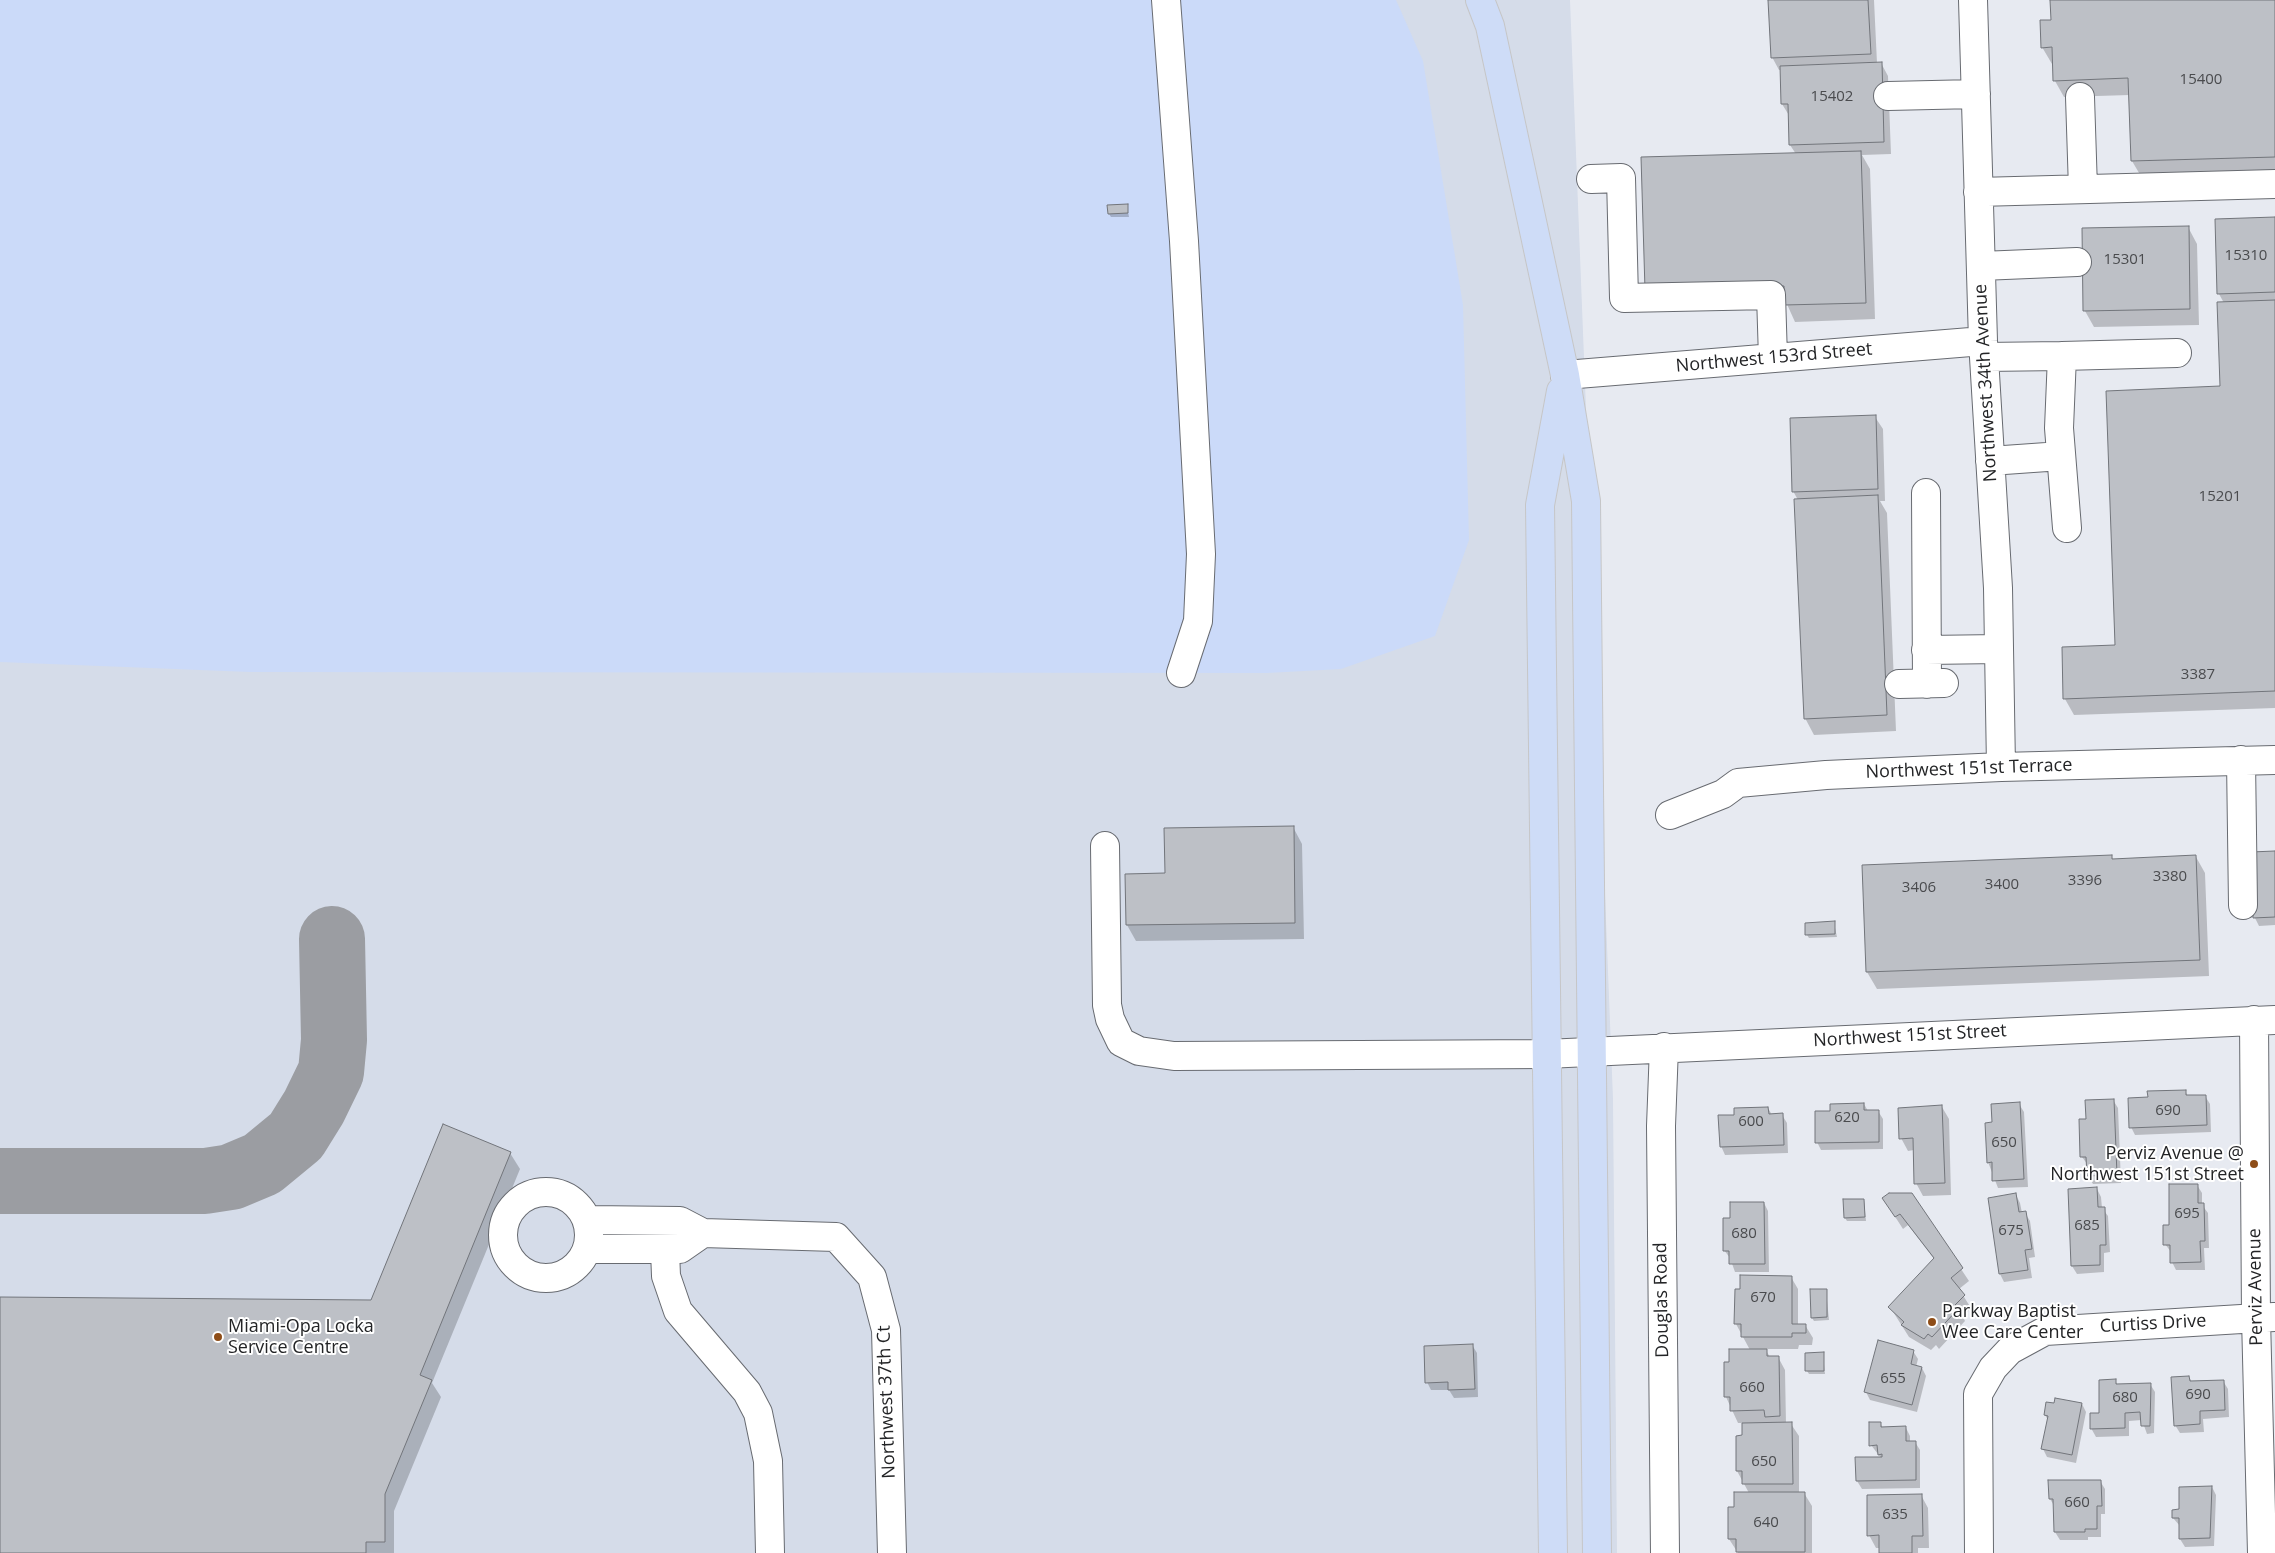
<!DOCTYPE html>
<style>
body{margin:0}
canvas{display:block;background:#e7eaf1}
</style>
<canvas width="2275" height="1553"></canvas>
<script>
const ctx = document.querySelector('canvas').getContext('2d');
ctx.lineJoin = 'round';
function paint(path, color) {
  ctx.fillStyle = color;
  ctx.fill(path, 'evenodd');
}
function poly(rows) {
  const path = new Path2D();
  for (const r of rows) {
    if (r.length === 3) {
      path.moveTo(r[0] + r[2], r[1]);
      path.arc(r[0], r[1], r[2], 0, 2 * Math.PI);
      continue;
    }
    path.moveTo(r[0], r[1]);
    for (let i = 2; i < r.length; i += 2) path.lineTo(r[i], r[i + 1]);
  }
  return path;
}
function trace(path, color, width, dash) {
  ctx.strokeStyle = color;
  ctx.lineWidth = width;
  ctx.lineCap = dash ? 'butt' : 'round';
  ctx.setLineDash(dash || []);
  ctx.stroke(path);
}
function drawText(font, color, halo, rows, align = 'center') {
  ctx.font = font + ' "Open Sans",sans-serif';
  ctx.lineWidth = 4;
  ctx.setLineDash([]);
  ctx.textBaseline = 'middle';
  ctx.strokeStyle = halo;
  ctx.fillStyle = color;
  for (const [text, x, y, turn = 0] of rows) {
    ctx.save();
    ctx.translate(x, y);
    ctx.rotate((+turn || 0) * Math.PI / 180);
    ctx.textAlign = isNaN(turn) ? turn : align;
    if (halo) ctx.strokeText(text, 0, 0);
    ctx.fillText(text, 0, 0);
    ctx.restore();
  }
}
paint(poly([
 [0,0,1570,0,1613,1099,1617,1553,0,1553]
]), '#d5dce9');
paint(poly([
 [0,0,1396,0,1423,61,1463,305,1469,540,1435,636,1341,669,1267,673,250,672,0,662]
]), '#cbdaf9');
paint(poly([
 [1770,0,1874,0,1877,63,1881,63,1888,76,1891,154,1862,155,1870,169,1875,319,1795,322,1786,302,1656,306,1796,154,1790,145,1790,117,1782,104,1781,70,1779,70,1772,57],
 [2051,0,2275,0,2275,173,2142,178,2132,161,2130,95,2064,97,2055,81,2054,64,2052,64,2042,47,2052,21],
 [1127,206,1129,217,1111,217,1109,214],
 [2275,219,2275,708,2074,715,2065,699,2117,646,2222,388,2224,303,2219,294],
 [2188,227,2197,244,2199,325,2094,327,2085,311],
 [1875,417,1883,429,1885,501,1880,501,1887,513,1896,731,1814,735,1805,718,1798,500,1793,491],
 [1293,827,1302,844,1304,939,1136,941,1127,925,1166,875],
 [2275,853,2275,925,2259,926,2255,918],
 [2112,857,2113,860,2196,857,2205,873,2209,976,1877,989,1867,972,1863,866],
 [1834,923,1837,937,1809,938,1807,935],
 [2185,1091,2188,1096,2205,1096,2210,1104,2211,1132,2135,1135,2131,1127,2149,1099],
 [2113,1100,2118,1108,2121,1183,2093,1184,2088,1176,2088,1165,2082,1157,2080,1121,2087,1120],
 [1864,1104,1868,1111,1878,1111,1883,1119,1883,1149,1821,1150,1817,1142,1831,1112],
 [2019,1104,2024,1112,2028,1187,1998,1188,1988,1162,1993,1123],
 [1942,1107,1949,1119,1951,1195,1923,1196,1916,1183,1914,1150,1908,1151,1901,1138],
 [1768,1108,1772,1115,1782,1115,1787,1123,1788,1153,1725,1155,1721,1146,1735,1116],
 [510,1153,520,1169,432,1383,441,1397,394,1511,394,1553,0,1553,0,1299,371,1301],
 [2197,1185,2202,1193,2202,1205,2208,1213,2209,1248,2204,1248,2205,1270,2176,1270,2172,1262,2171,1252,2165,1244],
 [2097,1189,2101,1197,2102,1208,2108,1216,2110,1252,2104,1253,2104,1272,2077,1274,2072,1266],
 [1911,1194,1969,1281,1959,1289,1971,1308,1963,1317,1965,1321,1939,1349,1936,1345,1931,1350,1909,1337,1890,1307,1934,1259,1908,1225,1903,1229,1883,1198],
 [2016,1195,2020,1203,2022,1213,2025,1213,2030,1221,2035,1257,2029,1258,2032,1278,2004,1282,2000,1274],
 [1864,1200,1866,1221,1847,1221,1845,1218],
 [1764,1203,1768,1211,1769,1272,1735,1272,1730,1258,1724,1250,1731,1219],
 [1791,1277,1798,1289,1798,1325,1805,1325,1813,1338,1812,1345,1799,1345,1798,1349,1765,1349,1770,1357,1778,1357,1785,1370,1786,1424,1791,1424,1799,1436,1799,1493,1804,1493,1812,1506,1812,1553,1738,1553,1729,1539,1736,1508,1749,1493,1737,1471,1743,1437,1743,1423,1738,1423,1726,1397,1730,1363,1750,1350,1736,1324],
 [1826,1290,1829,1320,1814,1321,1812,1318],
 [1472,1345,1477,1353,1478,1397,1454,1398,1449,1390,1431,1390,1427,1382],
 [1913,1351,1918,1359,1916,1367,1922,1368,1926,1376,1917,1412,1870,1400,1866,1392],
 [1823,1354,1825,1374,1809,1374,1807,1371],
 [2189,1377,2192,1382,2223,1381,2228,1389,2229,1417,2203,1419,2204,1432,2180,1433,2175,1425],
 [2115,1381,2118,1385,2150,1384,2155,1392,2154,1433,2147,1434,2142,1420,2129,1421,2129,1436,2096,1437,2091,1428],
 [2082,1404,2086,1412,2076,1463,2047,1457,2043,1449,2048,1420,2045,1415],
 [1880,1423,1883,1428,1906,1428,1910,1436,1910,1442,1915,1442,1920,1450,1920,1488,1862,1489,1857,1481,1881,1458,1871,1445],
 [2100,1481,2105,1489,2105,1514,2101,1514,2101,1537,2088,1537,2088,1540,2060,1540,2055,1532,2055,1507,2050,1499],
 [2212,1487,2216,1495,2214,1546,2185,1547,2180,1539,2180,1526,2173,1518],
 [1921,1495,1928,1508,1929,1548,1918,1548,1918,1553,1881,1553,1881,1548,1876,1548,1869,1535]
]), '#0003');
trace(poly([
 [0,1181,205,1181,231,1177,262,1164,296,1136,314,1107,331,1072,334,1040,332,939]
]), '#9b9da2', 66);
const building = poly([
 [1768,0,1868,0,1871,54,1771,58,1768,0],
 [2050,0,2275,0,2275,157,2131,161,2128,78,2053,81,2052,47,2041,48,2040,20,2051,20,2050,0],
 [1882,62,1884,142,1789,145,1788,104,1781,104,1780,66,1882,62],
 [1861,151,1866,303,1784,305,1784,286,1645,290,1641,157,1861,151],
 [1128,204,1128,213,1108,214,1107,205,1128,204],
 [2275,217,2275,292,2217,294,2215,219,2275,217],
 [2189,226,2190,309,2083,311,2082,228,2189,226],
 [2275,300,2275,691,2063,699,2062,647,2115,645,2106,391,2220,386,2217,302,2275,300],
 [1876,415,1878,489,1792,492,1790,418,1876,415],
 [1878,495,1887,715,1804,719,1794,499,1878,495],
 [1294,826,1295,923,1126,925,1125,874,1165,873,1164,828,1294,826],
 [2275,851,2275,917,2253,918,2251,852,2275,851],
 [2112,855,2112,859,2196,855,2200,960,1866,972,1862,865,2112,855],
 [1835,921,1835,934,1805,935,1805,923,1835,921],
 [2186,1090,2186,1095,2206,1095,2207,1125,2129,1128,2128,1098,2148,1097,2147,1091,2186,1090],
 [2114,1099,2117,1175,2087,1176,2086,1157,2080,1157,2079,1119,2086,1119,2085,1100,2114,1099],
 [2020,1102,2024,1179,1992,1181,1992,1162,1987,1163,1985,1123,1992,1122,1991,1104,2020,1102],
 [1864,1103,1864,1110,1879,1110,1879,1142,1815,1143,1815,1111,1830,1111,1830,1104,1864,1103],
 [1942,1105,1945,1183,1914,1184,1913,1138,1899,1139,1898,1108,1942,1105],
 [1768,1107,1769,1114,1783,1113,1784,1145,1720,1147,1718,1115,1734,1115,1734,1108,1768,1107],
 [443,1124,511,1152,420,1375,432,1380,385,1494,385,1542,366,1542,366,1553,0,1553,0,1297,371,1300,443,1124],
 [2169,1184,2198,1184,2198,1203,2204,1203,2205,1241,2200,1241,2201,1262,2170,1263,2170,1245,2163,1245,2163,1225,2169,1225,2169,1184],
 [2097,1187,2098,1207,2105,1207,2106,1245,2100,1245,2100,1265,2071,1266,2068,1189,2097,1187],
 [1889,1193,1912,1193,1963,1268,1951,1278,1965,1295,1955,1305,1959,1308,1932,1337,1928,1334,1924,1339,1901,1325,1904,1322,1888,1307,1934,1258,1900,1214,1895,1217,1882,1198,1889,1193],
 [2016,1193,2019,1212,2026,1211,2032,1249,2025,1250,2028,1270,1999,1274,1988,1198,2016,1193],
 [1843,1199,1864,1199,1865,1217,1844,1218,1843,1199],
 [1730,1202,1764,1202,1765,1264,1729,1264,1729,1251,1723,1251,1723,1218,1730,1218,1730,1202],
 [1740,1275,1792,1276,1792,1324,1806,1324,1806,1333,1792,1333,1792,1337,1741,1337,1741,1324,1734,1324,1735,1289,1740,1289,1740,1275],
 [1810,1289,1827,1289,1827,1317,1811,1318,1810,1289],
 [1878,1340,1914,1350,1911,1364,1922,1367,1912,1405,1864,1392,1878,1340],
 [1473,1344,1475,1389,1448,1390,1448,1382,1425,1383,1424,1346,1473,1344],
 [1729,1349,1767,1349,1767,1356,1779,1356,1780,1416,1765,1417,1764,1410,1730,1411,1730,1397,1724,1397,1724,1362,1729,1362,1729,1349],
 [1824,1352,1824,1371,1805,1371,1805,1353,1824,1352],
 [2189,1376,2190,1381,2224,1380,2225,1410,2200,1411,2200,1424,2174,1426,2171,1377,2189,1376],
 [2116,1379,2116,1384,2151,1383,2150,1426,2141,1426,2140,1412,2125,1413,2125,1428,2090,1429,2090,1413,2099,1413,2099,1380,2116,1379],
 [2055,1398,2082,1403,2072,1455,2041,1449,2048,1416,2044,1415,2046,1402,2054,1403,2055,1398],
 [1792,1422,1793,1484,1742,1484,1742,1471,1736,1471,1736,1436,1742,1435,1742,1423,1792,1422],
 [1869,1422,1881,1422,1881,1427,1906,1426,1906,1441,1916,1441,1916,1480,1856,1481,1855,1457,1882,1457,1882,1454,1878,1455,1877,1445,1869,1446,1869,1422],
 [2048,1480,2101,1480,2102,1506,2097,1506,2097,1529,2085,1529,2085,1532,2054,1532,2053,1499,2049,1499,2048,1480],
 [2212,1486,2210,1538,2179,1539,2179,1518,2172,1518,2172,1510,2179,1509,2179,1487,2212,1486],
 [1734,1492,1805,1492,1805,1552,1736,1552,1736,1539,1728,1539,1728,1507,1734,1507,1734,1492],
 [1922,1494,1923,1536,1912,1536,1912,1553,1879,1553,1879,1535,1867,1536,1867,1495,1922,1494]
]);
paint(building, '#bdc0c6');
trace(building, '#72757b', 1);
const minor = poly([
 [1166,0,1184,241,1201,554,1198,621,1181,673],
 [1973,0,1983,341,1998,588,2001,767],
 [1888,96,1976,94],
 [2080,97,2083,189],
 [1591,179,1621,178,1624,298,1771,295,1773,358],
 [1978,192,2275,184],
 [1981,266,2077,262],
 [1984,357,2062,356],
 [1565,375,1983,341],
 [1990,461,2061,456],
 [1926,493,1927,684],
 [2067,528,2059,428,2062,356,2177,353],
 [1926,650,1999,649],
 [1899,684,1944,683],
 [2241,760,2243,905],
 [1670,815,1723,794,1738,783,1826,775,2001,767,2275,760],
 [1105,846,1107,1005,1110,1019,1121,1042,1139,1051,1174,1056,1546,1054,2275,1020],
 [2254,1020,2256,1318,2262,1553],
 [1664,1047,1661,1126,1665,1553],
 [546,1235,43],
 [588,1220,680,1221,703,1233,836,1237,872,1277,886,1330,892,1553],
 [587,1249,680,1249,703,1233],
 [665,1250,666,1276,678,1311,747,1392,758,1413,768,1461,770,1553],
 [1979,1553,1978,1394,1993,1368,2010,1350,2045,1331,2274,1317]
]);
const major = poly([
 [1480,0,1490,26,1565,375,1586,501,1597,1553],
 [1553,1553,1540,505,1561,391]
]);
trace(minor, '#686b71', 30);
trace(major, '#c6c6c7', 30);
trace(minor, '#fff', 28);
trace(major, '#cedcf7', 28);
for (const [x, y, r, color] of [
 [2254,1164,5,"#8e4d18"],
 [1932,1322,5,"#8e4d18"],
 [218,1337,5,"#8e4d18"]
]) {
  const dot = new Path2D();
  dot.arc(x, y, r, 0, 2 * Math.PI);
  ctx.fillStyle = color;
  ctx.fill(dot);
  trace(dot, '#fff', 2);
}
drawText('15px', '#4a4b4e', null, [
 ["15400",2201,80],
 ["15402",1832,97],
 ["15310",2246,256],
 ["15301",2125,260],
 ["15201",2220,497],
 ["3387",2198,675],
 ["3380",2170,877],
 ["3396",2085,881],
 ["3400",2002,885],
 ["3406",1919,888],
 ["690",2168,1111],
 ["620",1847,1118],
 ["600",1751,1122],
 ["650",2004,1143],
 ["695",2187,1214],
 ["685",2087,1226],
 ["675",2011,1231],
 ["680",1744,1234],
 ["670",1763,1298],
 ["655",1893,1379],
 ["660",1752,1388],
 ["690",2198,1395],
 ["680",2125,1398],
 ["650",1764,1462],
 ["660",2077,1503],
 ["635",1895,1515],
 ["640",1766,1523]
]);
drawText('18px', '#232426', '#fff', [
 ["Northwest 153rd Street",1774,358,-5],
 ["Northwest 34th Avenue",1986,383,-93],
 ["Northwest 151st Terrace",1969,769,-2],
 ["Northwest 151st Street",1910,1036,-3],
 ["Perviz Avenue",2256,1287,-91],
 ["Douglas Road",1662,1300,-91],
 ["Curtiss Drive",2153,1324,-3],
 ["Northwest 37th Ct",887,1402,-92]
]);
drawText('18px', '#232426', '#fff', [
 ["Perviz Avenue @",2244,1154,"right"],
 ["Northwest 151st Street",2244,1175,"right"],
 ["Parkway Baptist",1942,1312],
 ["Wee Care Center",1942,1333],
 ["Miami-Opa Locka",228,1327],
 ["Service Centre",228,1348]
], 'left');
</script>
